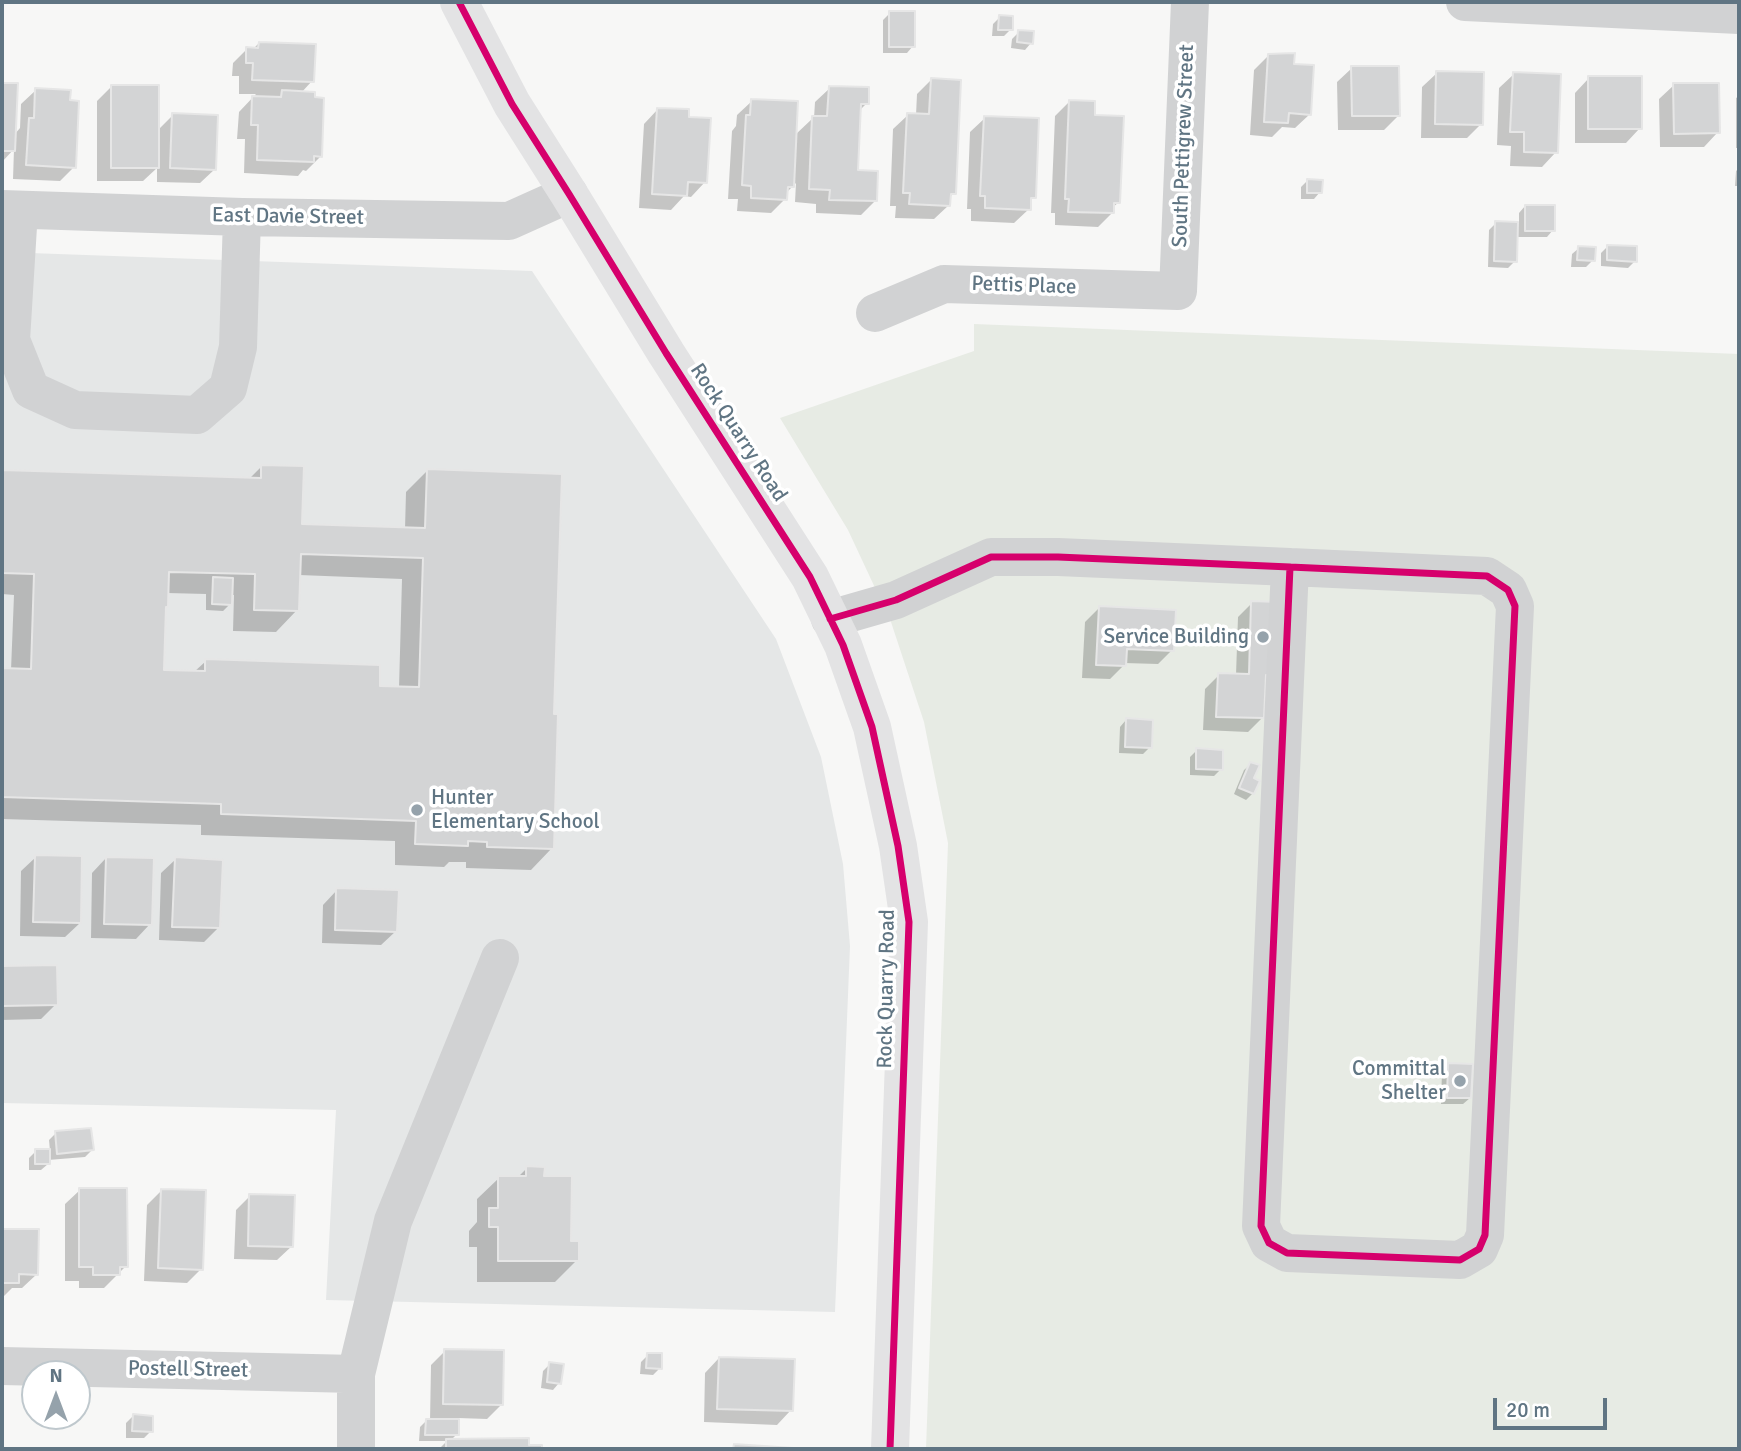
<!DOCTYPE html>
<style>
body{margin:0}
#map{position:relative;width:1741px;height:1451px;overflow:hidden;background:#f7f7f6;font-family:Signika,sans-serif}
canvas{display:block}
.frame{position:absolute;inset:0;border:4px solid #607583;pointer-events:none}
.north{position:absolute;left:21px;top:1360px;width:70px;height:70px;box-sizing:border-box;background:#fff;border:2px solid #bfc8cd;border-radius:50%;rotate:0deg;font-size:19px;font-weight:700;line-height:28px;text-align:center;color:#607583}
.north::after{content:'';display:block;margin:auto;width:24px;height:32px;background:#95a2ab;clip-path:polygon(50% 0,100% 100%,50% 72%,0 100%)}
.scale{position:absolute;left:1493px;top:1398px;width:114px;height:32px;box-sizing:border-box;border:4px solid #607583;border-top:0;padding-left:9px;font-size:21px;line-height:24px;white-space:nowrap;color:#607583;-webkit-text-stroke:5px #fff;paint-order:stroke}
</style>
<div id="map">
<canvas width="1741" height="1451"></canvas>
<div class="frame"></div>
<div class="north">N</div>
<div class="scale">20 m</div>
</div>
<script>
const ctx = document.querySelector('canvas').getContext('2d');
ctx.lineJoin = 'round';
function paint(path, color) {
  ctx.fillStyle = color;
  ctx.fill(path, 'evenodd');
}
function poly(rows) {
  const path = new Path2D();
  for (const r of rows) {
    path.moveTo(r[0], r[1]);
    for (let i = 2; i < r.length; i += 2) path.lineTo(r[i], r[i + 1]);
  }
  return path;
}
function trace(path, color, width, dash) {
  ctx.strokeStyle = color;
  ctx.lineWidth = width;
  ctx.lineCap = dash ? 'butt' : 'round';
  ctx.setLineDash(dash || []);
  ctx.stroke(path);
}
function drawText(font, color, halo, rows, align = 'center') {
  ctx.font = font + ' Signika,sans-serif';
  ctx.lineWidth = 7;
  ctx.setLineDash([]);
  ctx.textBaseline = 'middle';
  ctx.strokeStyle = halo;
  ctx.fillStyle = color;
  for (const [text, x, y, turn = 0] of rows) {
    ctx.save();
    ctx.translate(x, y);
    ctx.rotate((+turn || 0) * Math.PI / 180);
    ctx.textAlign = isNaN(turn) ? turn : align;
    if (halo) ctx.strokeText(text, 0, 0);
    ctx.fillText(text, 0, 0);
    ctx.restore();
  }
}
paint(poly([
 [2,252,532,271,776,639,821,757,843,864,850,946,835,1312,326,1300,336,1110,2,1103]
]), '#e5e7e7');
paint(poly([
 [974,324,1739,354,1739,1449,926,1449,948,843,924,722,891,622,848,530,780,418,974,351]
]), '#e7ebe4');
paint(poly([
 [890,13,913,46,907,53,883,53,883,20],
 [1000,17,1011,29,1004,36,992,36,993,24],
 [1019,32,1031,43,1025,50,1011,48,1012,39],
 [259,43,312,81,301,93,321,156,306,171,303,170,298,176,244,173,245,139,237,139,239,112,256,94,239,94,239,76,232,76,233,63,247,49,253,49],
 [1269,55,1292,65,1310,114,1295,128,1282,127,1272,137,1250,135,1254,70],
 [1352,68,1398,116,1384,130,1338,130,1337,82],
 [1437,73,1481,124,1467,138,1421,138,1422,87],
 [1514,74,1556,152,1542,167,1510,166,1511,146,1497,145,1499,88],
 [1589,78,1640,128,1626,143,1575,143,1575,93],
 [931,80,954,193,949,198,949,205,934,219,895,218,896,206,890,206,893,129,908,115,916,115,917,94],
 [2,85,16,85,14,135,20,128,21,104,36,90,74,167,60,181,13,179,14,149,2,162],
 [1674,85,1718,132,1704,147,1660,147,1659,99],
 [112,86,158,130,173,115,215,169,200,183,157,182,157,168,143,181,97,181,97,101],
 [830,88,867,103,859,111,857,171,875,201,861,215,816,213,816,204,795,202,796,183,786,193,785,199,771,213,737,211,738,199,728,199,732,131,736,126,737,115,752,101,795,135,813,118,814,118,815,102],
 [1739,96,1739,148,1736,148,1736,98],
 [1069,102,1093,117,1119,202,1112,208,1112,213,1098,227,1055,225,1055,213,1051,213,1055,116],
 [658,109,705,182,691,197,684,196,671,210,639,208,644,124],
 [985,118,1034,197,1029,202,1029,209,1014,223,971,221,971,209,967,209,970,132],
 [1739,168,1739,186,1735,186,1736,171],
 [1308,180,1320,192,1314,199,1301,199,1301,187],
 [1525,206,1553,230,1547,237,1516,237,1515,261,1508,268,1488,267,1489,230,1496,223,1519,224,1519,213],
 [1608,246,1635,261,1628,268,1601,266,1601,253],
 [1579,248,1593,260,1586,267,1571,267,1572,254],
 [262,466,300,525,405,529,406,492,427,471,552,716,552,848,531,870,466,868,466,862,449,862,444,867,395,865,395,841,201,835,201,825,2,819,2,670,11,670,14,595,2,594,2,471,249,479],
 [299,575,402,579,399,688,378,688,206,661,194,672,162,671,167,593,206,594,206,610,223,611,230,604,230,595,234,595,233,631,276,632,297,610],
 [1252,603,1273,676,1263,686,1262,718,1248,732,1203,730,1205,689,1219,675,1236,675,1238,617],
 [1099,608,1172,650,1158,664,1124,663,1124,665,1110,679,1082,678,1085,622],
 [1126,720,1150,747,1143,754,1119,753,1120,727],
 [1197,750,1221,769,1214,776,1190,775,1190,757],
 [1251,764,1253,793,1246,800,1234,794,1244,770],
 [36,857,80,923,65,937,20,936,21,871],
 [106,858,150,924,136,939,91,938,92,873],
 [176,859,218,928,204,942,159,940,161,873],
 [337,890,396,931,381,945,322,943,323,905],
 [55,967,56,1004,41,1019,2,1020,2,968],
 [1448,1065,1470,1098,1463,1104,1441,1104,1442,1071],
 [56,1133,92,1150,85,1157,48,1160,48,1164,41,1170,29,1170,29,1158,36,1151,50,1151,49,1140],
 [527,1168,542,1178,577,1260,555,1282,477,1282,477,1247,469,1247,469,1231,477,1222,477,1199,499,1178,517,1178],
 [80,1190,126,1266,104,1288,79,1288,79,1281,65,1281,65,1204],
 [162,1190,201,1269,187,1283,144,1281,147,1205],
 [250,1196,292,1246,277,1260,234,1259,236,1210],
 [2,1230,37,1231,37,1274,22,1288,12,1288,3,1297,2,1297],
 [445,1351,501,1405,487,1419,458,1418,457,1434,450,1441,540,1447,540,1449,439,1449,447,1441,419,1441,420,1427,426,1421,430,1421,431,1365],
 [648,1355,660,1368,653,1375,640,1374,641,1362],
 [719,1358,791,1410,777,1425,704,1422,705,1373],
 [550,1364,559,1383,553,1390,541,1388,543,1371],
 [133,1416,151,1431,144,1438,126,1438,126,1423]
]), '#0003');
const building = poly([
 [889,11,915,11,915,47,889,47,889,11],
 [999,15,1013,16,1013,30,998,30,999,15],
 [1018,30,1034,31,1033,44,1017,42,1018,30],
 [259,42,316,44,314,82,252,80,253,63,246,63,246,47,258,48,259,42],
 [1295,53,1294,64,1314,65,1311,115,1289,113,1288,123,1264,122,1268,54,1295,53],
 [1351,66,1399,66,1400,116,1352,116,1351,66],
 [1436,71,1484,72,1483,125,1435,124,1436,71],
 [1513,72,1561,74,1558,153,1524,152,1524,132,1510,132,1513,72],
 [1588,76,1642,76,1642,129,1588,129,1588,76],
 [931,78,961,80,956,194,951,194,950,206,909,204,910,193,903,193,907,113,929,114,931,78],
 [2,83,18,83,15,151,2,151,2,83],
 [1673,83,1719,83,1720,133,1674,134,1673,83],
 [111,85,159,85,159,168,111,168,111,85],
 [829,86,869,87,869,104,861,104,858,170,878,171,877,201,829,200,830,190,809,189,812,116,827,116,829,86],
 [35,88,71,90,70,100,79,101,76,168,26,165,29,118,34,118,35,88],
 [282,90,315,92,315,97,324,98,322,157,314,156,314,162,257,160,258,125,251,125,252,96,281,97,282,90],
 [751,99,798,101,794,187,788,187,787,200,751,198,751,186,742,185,746,115,750,115,751,99],
 [1069,100,1095,101,1095,115,1124,116,1120,203,1114,203,1114,213,1068,212,1069,199,1065,199,1069,100],
 [657,108,689,109,689,117,711,118,707,183,688,182,687,196,652,194,657,108],
 [172,113,218,115,216,170,170,168,172,113],
 [984,116,1039,118,1036,198,1031,198,1031,210,985,208,985,196,980,196,984,116],
 [1307,179,1323,180,1322,193,1307,193,1307,179],
 [1525,205,1555,205,1555,231,1525,231,1525,205],
 [1495,221,1518,222,1517,262,1494,261,1495,221],
 [1607,245,1637,246,1637,262,1607,260,1607,245],
 [1578,246,1596,247,1595,261,1577,260,1578,246],
 [261,465,304,466,302,524,425,528,427,469,562,474,554,714,558,714,554,849,487,847,487,842,468,841,468,846,415,844,416,821,221,814,221,804,2,797,2,668,31,669,34,574,2,573,2,470,261,478,261,465],
 [301,554,423,558,419,687,380,686,380,665,205,659,205,671,164,670,166,607,168,607,169,572,255,574,254,610,299,611,301,554],
 [213,577,233,578,232,605,212,604,213,577],
 [1251,601,1278,602,1275,677,1266,675,1264,718,1216,717,1218,673,1249,674,1251,601],
 [1099,606,1176,610,1174,651,1127,649,1126,666,1096,665,1099,606],
 [1126,718,1153,720,1152,748,1125,747,1126,718],
 [1196,748,1223,750,1223,770,1196,769,1196,748],
 [1250,762,1260,765,1254,778,1260,781,1254,794,1239,788,1250,762],
 [35,855,82,856,81,923,33,922,35,855],
 [106,857,154,858,152,925,104,924,106,857],
 [175,857,223,860,220,928,172,927,175,857],
 [336,888,399,890,397,932,335,930,336,888],
 [57,965,58,1005,2,1006,2,966,57,965],
 [1448,1063,1473,1064,1471,1098,1447,1098,1448,1063],
 [91,1128,94,1150,57,1154,55,1131,91,1128],
 [35,1149,50,1149,50,1164,35,1164,35,1149],
 [526,1166,545,1167,544,1176,572,1176,571,1241,579,1241,579,1261,498,1261,498,1227,489,1227,489,1208,498,1208,498,1176,526,1176,526,1166],
 [79,1188,127,1188,128,1267,120,1267,120,1275,93,1275,93,1267,79,1267,79,1188],
 [161,1189,206,1190,203,1270,158,1268,161,1189],
 [249,1194,295,1195,293,1247,248,1246,249,1194],
 [2,1229,39,1229,38,1275,19,1274,19,1283,2,1283,2,1229],
 [444,1349,504,1350,503,1405,443,1404,444,1349],
 [647,1353,662,1353,662,1369,646,1368,647,1353],
 [719,1357,795,1359,793,1411,717,1409,719,1357],
 [549,1362,564,1364,561,1384,547,1382,549,1362],
 [133,1414,153,1416,153,1432,132,1431,133,1414],
 [426,1419,459,1419,459,1435,425,1435,426,1419],
 [529,1438,529,1445,542,1445,542,1449,446,1449,446,1439,529,1438],
 [734,1444,793,1448,793,1449,733,1449,734,1444]
]);
paint(building, '#d3d4d5');
trace(building, '#e6e6e6', 2);
trace(poly([
 [1465,2,1739,15],
 [2,209,242,217,509,221,569,194],
 [19,210,11,340,31,390,75,410,197,415,228,388,238,347,242,217],
 [875,313,944,284,1178,291,1190,2],
 [830,619,896,600,991,557,1058,557,1290,567,1487,576,1508,590,1515,606,1485,1235,1479,1249,1460,1260,1287,1253,1269,1243,1261,1226,1290,567],
 [2,1366,356,1374,356,1449],
 [356,1374,393,1221,500,958]
]), '#d1d2d3', 38);
trace(poly([
 [459,2,512,104,569,194,666,353,810,577,843,645,872,727,898,846,909,922,890,1449]
]), '#e3e3e4', 38);
trace(poly([
 [459,2,512,104,569,194,666,353,810,577,843,645,872,727,898,846,909,922,890,1449],
 [830,619,896,600,991,557,1058,557,1290,567,1487,576,1508,590,1515,606,1485,1235,1479,1249,1460,1260,1287,1253,1269,1243,1261,1226,1290,567]
]), '#d6006c', 7);
for (const [x, y, r, color] of [
 [1263,637,7,"#95a2ab"],
 [417,810,7,"#95a2ab"],
 [1460,1081,7,"#95a2ab"]
]) {
  const dot = new Path2D();
  dot.arc(x, y, r, 0, 2 * Math.PI);
  ctx.fillStyle = color;
  ctx.fill(dot);
  trace(dot, '#fff', 2.5);
}
drawText('21px', '#607583', '#fff', [
 ["South Pettigrew Street",1184,146,-88],
 ["East Davie Street",288,217,1],
 ["Pettis Place",1024,286,2],
 ["Rock Quarry Road",738,433,57],
 ["Rock Quarry Road",887,989,-89],
 ["Postell Street",188,1370,1]
]);
drawText('21px', '#607583', '#fff', [
 ["Service Building",1249,637],
 ["Hunter",431,798,"left"],
 ["Elementary School",431,822,"left"],
 ["Committal",1446,1069],
 ["Shelter",1446,1093]
], 'right');
</script>
